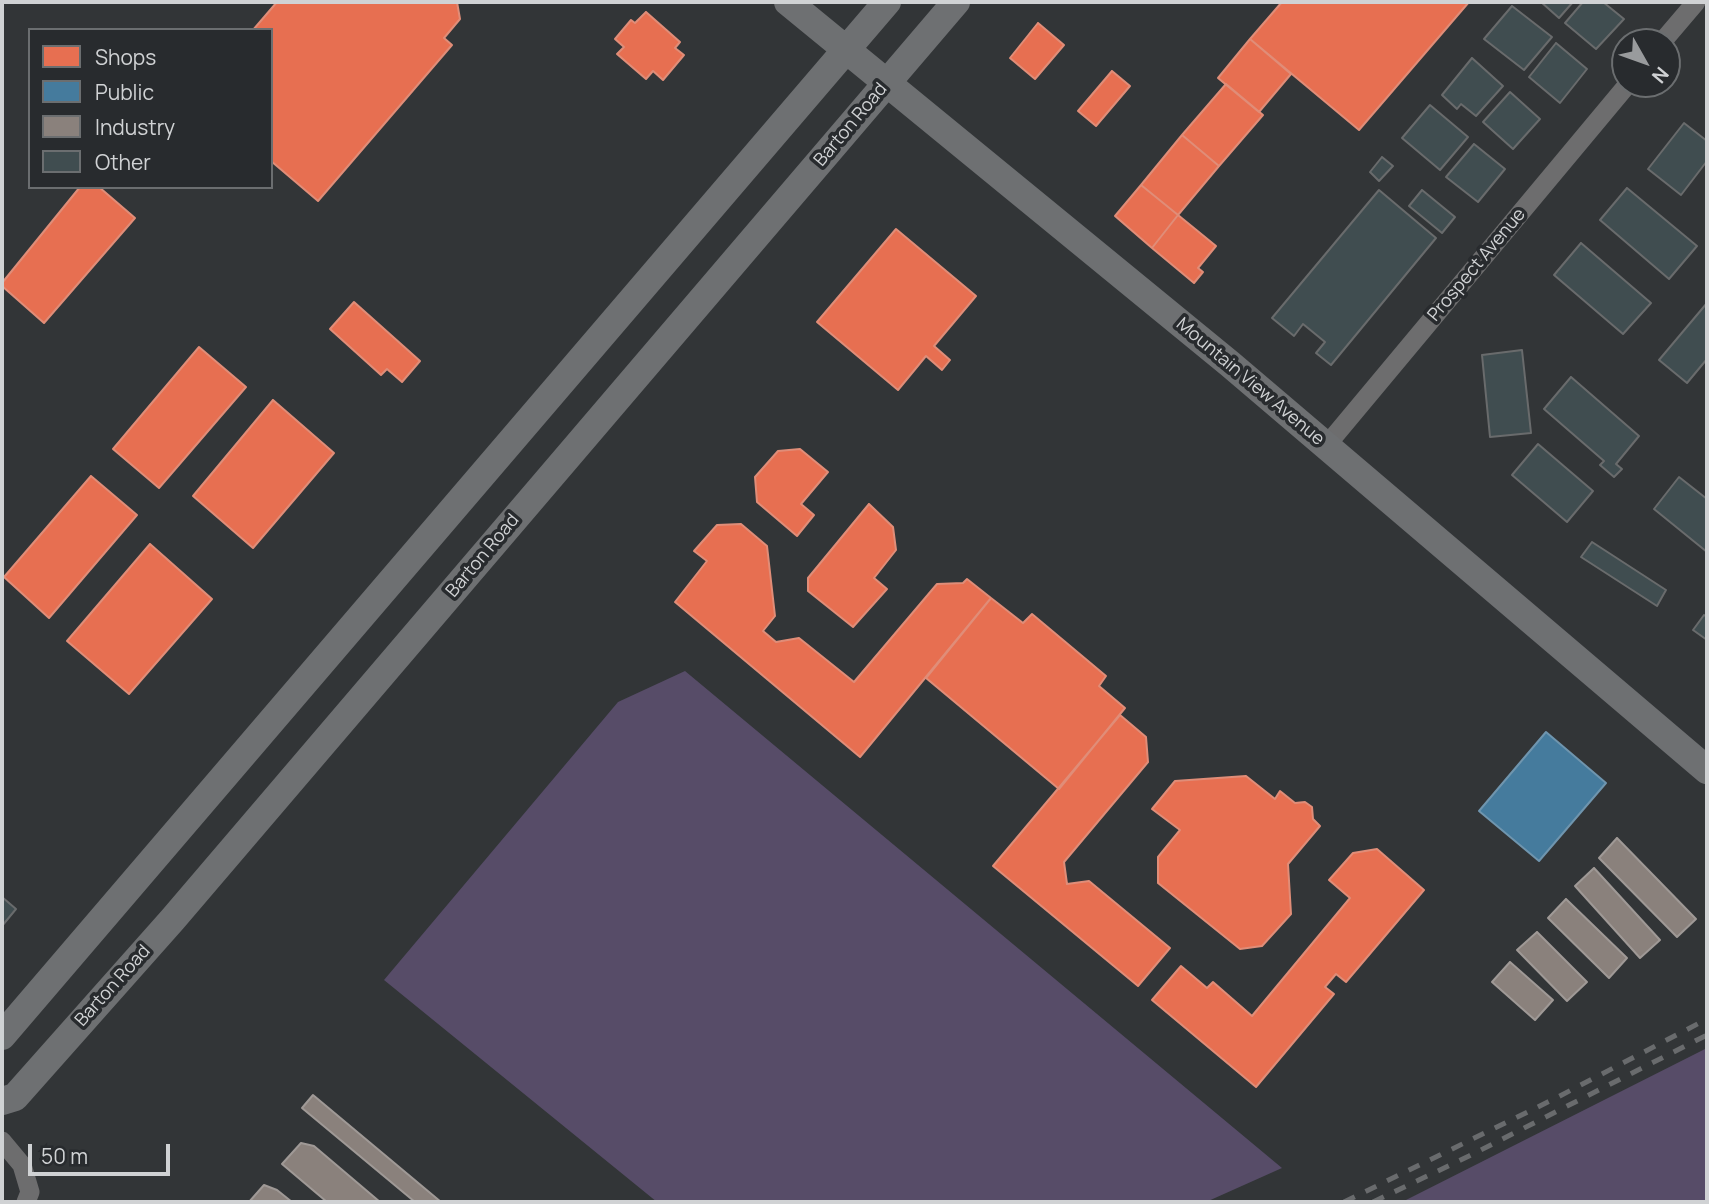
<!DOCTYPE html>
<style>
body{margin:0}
#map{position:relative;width:1709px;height:1204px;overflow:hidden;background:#323537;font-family:Manrope,sans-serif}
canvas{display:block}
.frame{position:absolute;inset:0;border:4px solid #d0d2d4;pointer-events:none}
.legend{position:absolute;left:28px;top:28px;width:245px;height:161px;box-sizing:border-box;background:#282b2e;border:2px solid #6b6e70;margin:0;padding:9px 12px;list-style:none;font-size:21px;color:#d0d2d4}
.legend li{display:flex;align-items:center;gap:14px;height:35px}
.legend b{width:35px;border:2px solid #6b6e70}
.north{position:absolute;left:1611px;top:28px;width:70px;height:70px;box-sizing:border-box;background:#282b2e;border:2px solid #6b6e70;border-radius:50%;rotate:130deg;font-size:19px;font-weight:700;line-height:28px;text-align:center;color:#d0d2d4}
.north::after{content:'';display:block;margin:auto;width:24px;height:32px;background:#999b9d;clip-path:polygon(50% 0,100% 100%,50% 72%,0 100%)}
.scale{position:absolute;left:28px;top:1144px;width:142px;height:32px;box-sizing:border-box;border:4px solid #d0d2d4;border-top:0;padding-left:9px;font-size:21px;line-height:24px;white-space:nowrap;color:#d0d2d4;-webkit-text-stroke:5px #282b2e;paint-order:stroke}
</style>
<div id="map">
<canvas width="1709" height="1204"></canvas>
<div class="frame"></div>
<ul class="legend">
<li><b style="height:19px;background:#e76f51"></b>Shops</li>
<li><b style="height:19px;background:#457b9d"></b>Public</li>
<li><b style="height:19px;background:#8a817c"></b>Industry</li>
<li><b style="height:19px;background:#404d50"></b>Other</li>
</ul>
<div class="north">N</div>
<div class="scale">50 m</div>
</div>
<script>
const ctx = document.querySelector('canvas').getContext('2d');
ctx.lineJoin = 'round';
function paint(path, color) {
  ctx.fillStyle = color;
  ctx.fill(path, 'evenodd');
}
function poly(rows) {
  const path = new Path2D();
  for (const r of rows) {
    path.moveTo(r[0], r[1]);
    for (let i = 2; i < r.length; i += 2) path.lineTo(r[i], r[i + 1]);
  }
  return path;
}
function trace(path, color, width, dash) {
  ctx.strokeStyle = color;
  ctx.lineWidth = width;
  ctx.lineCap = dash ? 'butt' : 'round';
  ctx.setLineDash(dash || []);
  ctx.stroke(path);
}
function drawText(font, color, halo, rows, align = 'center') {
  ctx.font = font + ' Manrope,sans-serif';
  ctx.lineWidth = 7;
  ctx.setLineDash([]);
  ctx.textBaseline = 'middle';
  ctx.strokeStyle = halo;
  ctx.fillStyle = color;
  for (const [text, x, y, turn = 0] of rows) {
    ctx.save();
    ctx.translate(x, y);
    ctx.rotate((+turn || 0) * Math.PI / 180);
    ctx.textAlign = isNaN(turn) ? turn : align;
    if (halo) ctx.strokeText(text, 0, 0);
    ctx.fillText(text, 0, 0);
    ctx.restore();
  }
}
paint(poly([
 [685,671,1282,1168,1206,1202,657,1202,384,980,618,702],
 [1707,1048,1707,1202,1402,1202]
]), '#574c68');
const shops = poly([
 [277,2,457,2,460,19,444,38,452,45,318,201,271,161,271,30,253,30,277,2],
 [1282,2,1469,2,1359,130,1250,39,1282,2],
 [646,12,680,42,675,48,684,55,663,80,653,71,646,79,617,54,624,47,615,39,631,20,635,23,646,12],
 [1038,23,1064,45,1035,79,1010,58,1038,23],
 [1250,39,1291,74,1259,112,1218,78,1250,39],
 [1112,71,1130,86,1096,126,1078,111,1112,71],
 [1226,84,1263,115,1219,166,1182,135,1226,84],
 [1182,135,1219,166,1178,215,1141,185,1182,135],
 [1141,185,1178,215,1152,248,1115,216,1141,185],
 [80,187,99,187,135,218,44,323,2,286,2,283,80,187],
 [1178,215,1216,246,1198,268,1203,272,1194,283,1152,248,1178,215],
 [896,229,976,296,934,346,950,360,942,370,926,356,898,390,817,322,896,229],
 [354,302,420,361,402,382,387,369,381,375,330,329,354,302],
 [199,347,246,387,159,488,113,449,199,347],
 [273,400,334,453,253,548,193,496,273,400],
 [800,449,828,472,801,504,814,515,797,536,757,502,755,477,778,451,800,449],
 [91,476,137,515,49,618,4,577,91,476],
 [869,504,893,527,896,550,874,578,887,589,853,627,808,591,808,578,869,504],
 [741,524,767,546,775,616,763,631,776,642,799,638,854,682,937,584,963,583,967,579,991,598,860,757,675,602,707,561,694,551,717,525,741,524],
 [150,544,212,599,129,694,67,641,150,544],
 [991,598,1023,623,1032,614,1106,676,1099,686,1125,708,1059,789,926,678,991,598],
 [1120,715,1146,737,1148,762,1064,862,1067,884,1089,881,1170,948,1138,986,993,866,1120,715],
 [1246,776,1275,799,1280,791,1295,803,1305,802,1312,807,1313,819,1320,826,1288,864,1291,914,1262,946,1240,949,1158,883,1158,857,1180,830,1152,809,1175,781,1246,776],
 [1377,849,1424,890,1346,982,1336,974,1325,987,1334,994,1256,1087,1152,1000,1181,966,1207,988,1213,982,1252,1016,1350,898,1329,880,1353,853,1377,849]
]);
paint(shops, '#e76f51');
trace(shops, '#e08d78', 2);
const public = poly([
 [1546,732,1606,783,1539,861,1479,811,1546,732]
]);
paint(public, '#457b9d');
trace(public, '#6f95ae', 2);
const industry = poly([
 [1617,838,1696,919,1677,937,1599,858,1617,838],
 [1594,868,1660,940,1640,958,1575,886,1594,868],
 [1566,899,1627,958,1609,978,1548,918,1566,899],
 [1537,932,1587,982,1567,1001,1517,950,1537,932],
 [1510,962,1553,1000,1535,1020,1492,982,1510,962],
 [313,1095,441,1202,415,1202,302,1108,313,1095],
 [301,1143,314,1146,380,1202,327,1202,282,1164,301,1143],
 [264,1185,277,1190,292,1202,249,1202,264,1185]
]);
paint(industry, '#8a817c');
trace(industry, '#9f9996', 2);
const building = poly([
 [1541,2,1573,2,1559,18,1541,2],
 [1583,2,1603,2,1624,19,1596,49,1565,23,1583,2],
 [1512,6,1552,37,1524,70,1484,39,1512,6],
 [1556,43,1587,69,1560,103,1529,77,1556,43],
 [1472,58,1503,86,1476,116,1461,104,1457,109,1442,95,1472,58],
 [1510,92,1540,119,1513,149,1483,122,1510,92],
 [1430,105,1468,137,1440,170,1402,138,1430,105],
 [1684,123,1707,141,1707,161,1681,195,1648,169,1684,123],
 [1474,144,1505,169,1478,202,1446,177,1474,144],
 [1382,157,1393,166,1379,181,1370,172,1382,157],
 [1627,188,1697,246,1669,279,1600,220,1627,188],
 [1379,190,1436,238,1331,365,1316,353,1325,342,1303,324,1294,336,1272,318,1379,190],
 [1422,190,1455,217,1442,233,1409,206,1422,190],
 [1581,243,1651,303,1623,334,1554,275,1581,243],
 [1707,303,1707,359,1687,383,1659,360,1707,303],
 [1522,350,1531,433,1490,437,1482,355,1522,350],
 [1571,377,1639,436,1616,464,1622,469,1614,477,1600,465,1604,461,1544,409,1571,377],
 [1538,444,1593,491,1567,522,1512,475,1538,444],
 [1679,477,1707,499,1707,552,1654,509,1679,477],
 [1592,542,1666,590,1657,606,1581,557,1592,542],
 [1704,615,1707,617,1707,640,1693,630,1704,615],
 [2,897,16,909,2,926,2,897]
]);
paint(building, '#404d50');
trace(building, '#696b6c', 2);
trace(poly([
 [1662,42,1696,2],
 [1326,446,1628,84],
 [2,1141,22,1165,30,1192,26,1202]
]), '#6d6d6e', 19);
trace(poly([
 [788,2,1230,364,1707,770],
 [2,1036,887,2],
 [2,1101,15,1097,173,919,956,2]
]), '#6e7072', 28);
trace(poly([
 [1344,1202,1554,1099,1707,1019],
 [1373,1202,1469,1156,1707,1035]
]), '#696b6d', 5, [12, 12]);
drawText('18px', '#d0d2d4', '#282b2e', [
 ["Barton Road",851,125,-50],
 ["Prospect Avenue",1477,265,-50],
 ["Mountain View Avenue",1250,382,40],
 ["Barton Road",483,556,-50],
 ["Barton Road",113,986,-48]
]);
</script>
